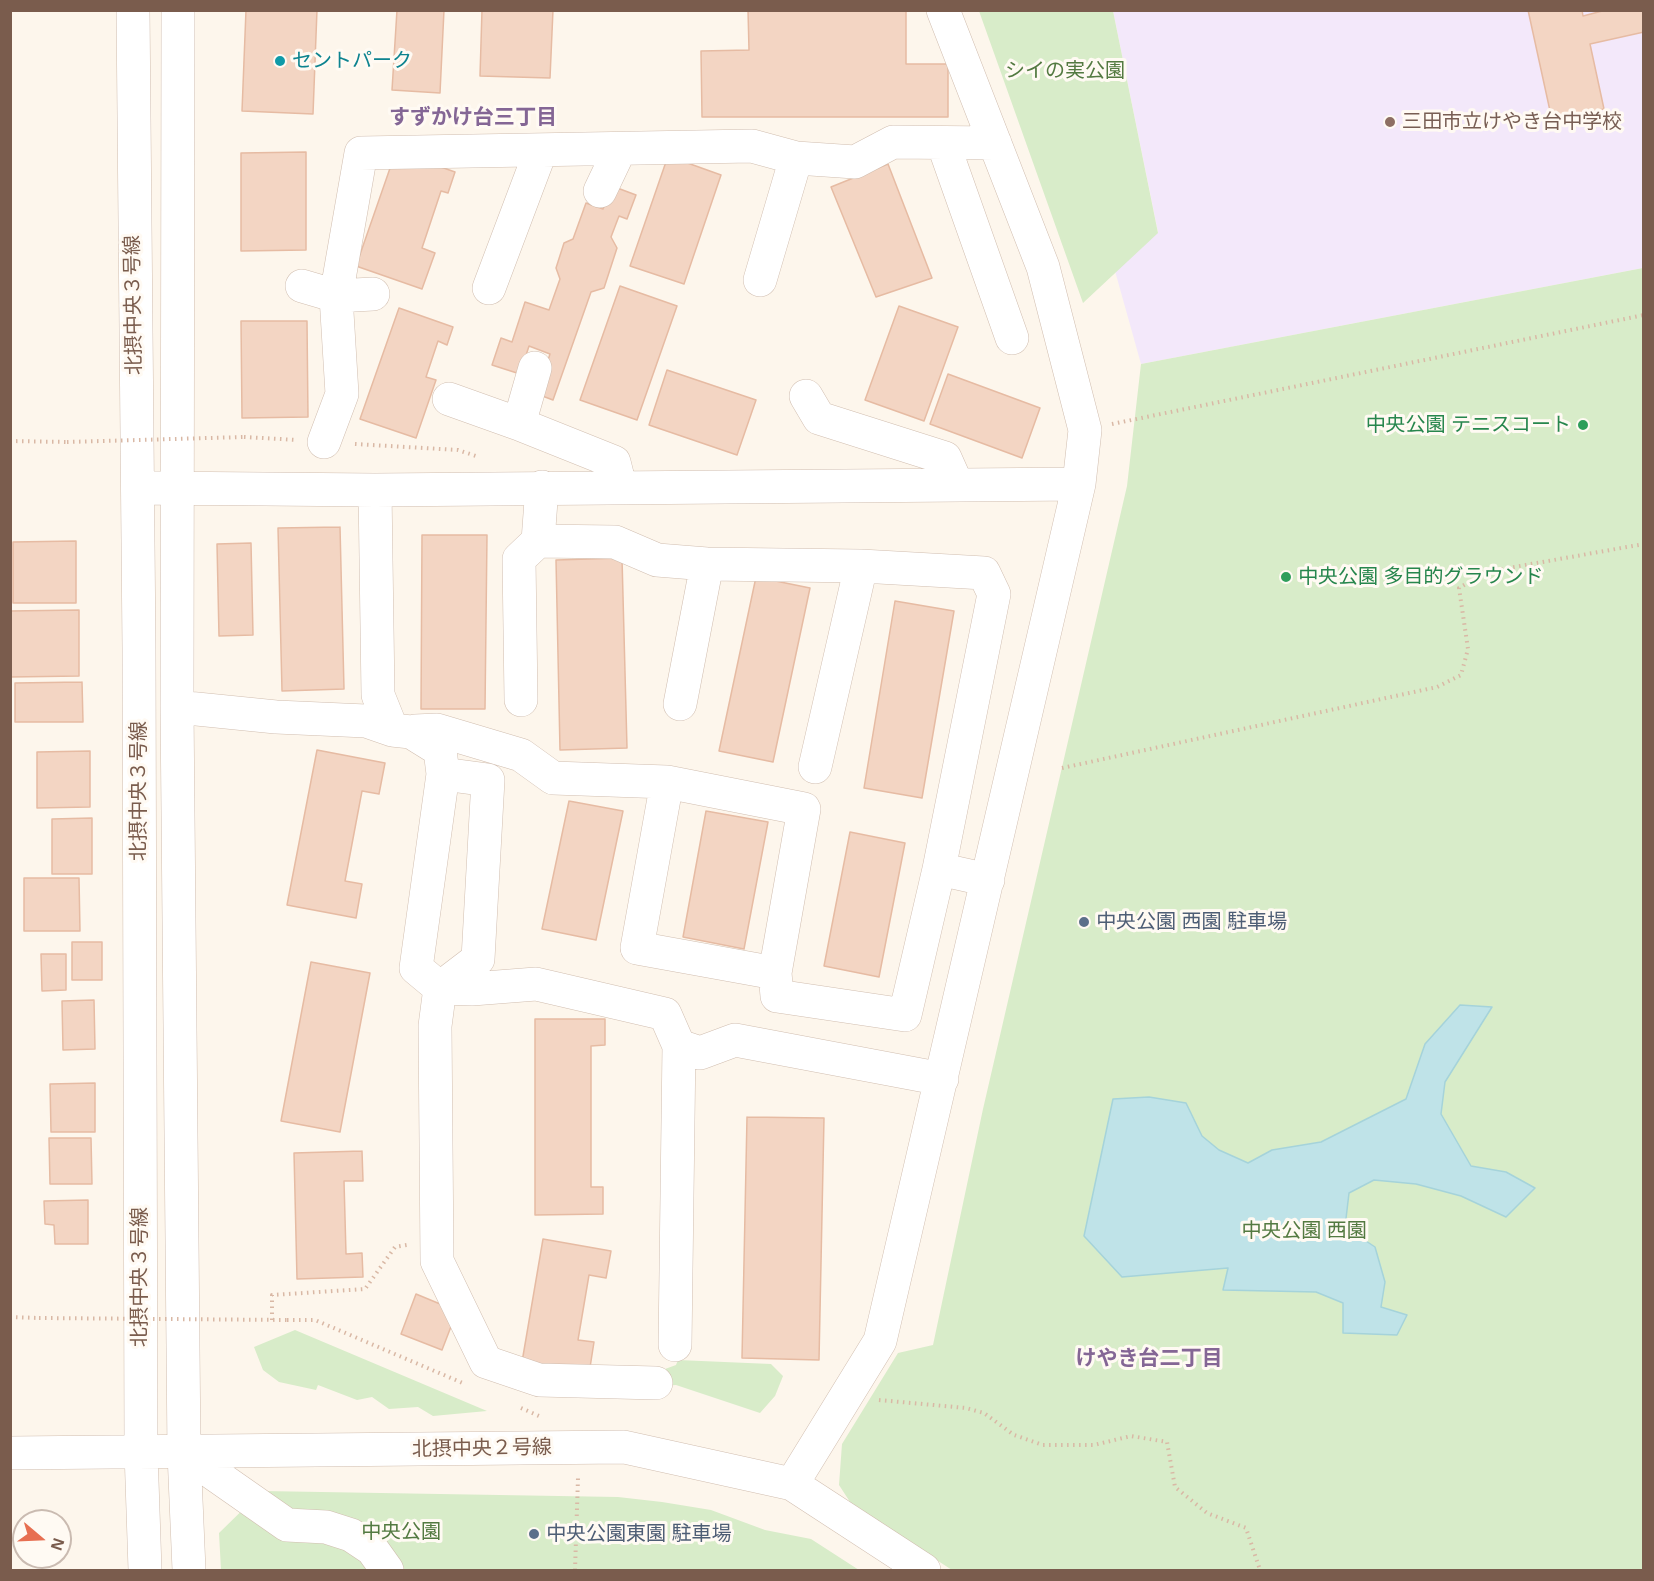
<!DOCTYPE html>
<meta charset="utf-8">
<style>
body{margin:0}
#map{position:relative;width:1654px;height:1581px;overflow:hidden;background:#fdf6ec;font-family:Helvetica,sans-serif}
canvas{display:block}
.frame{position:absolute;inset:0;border:12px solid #7a5c4d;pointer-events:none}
.north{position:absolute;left:12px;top:1509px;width:60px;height:60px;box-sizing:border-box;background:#fffaf3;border:2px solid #cabbb1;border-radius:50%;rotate:109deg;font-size:16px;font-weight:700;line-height:24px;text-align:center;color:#7a5c4d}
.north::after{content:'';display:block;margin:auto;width:21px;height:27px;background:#e76f51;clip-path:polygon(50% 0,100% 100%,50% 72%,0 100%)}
</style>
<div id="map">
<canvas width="1654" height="1581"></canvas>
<div class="frame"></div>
<div class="north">N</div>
</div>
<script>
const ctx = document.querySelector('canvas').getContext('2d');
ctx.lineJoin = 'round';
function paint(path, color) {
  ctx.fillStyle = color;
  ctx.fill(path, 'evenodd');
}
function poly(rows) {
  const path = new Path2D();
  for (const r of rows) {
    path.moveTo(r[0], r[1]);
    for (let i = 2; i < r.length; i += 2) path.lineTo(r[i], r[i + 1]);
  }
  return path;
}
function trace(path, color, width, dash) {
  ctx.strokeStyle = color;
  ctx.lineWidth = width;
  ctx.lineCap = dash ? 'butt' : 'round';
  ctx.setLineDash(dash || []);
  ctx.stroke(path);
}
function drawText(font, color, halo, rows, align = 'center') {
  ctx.font = font + ' Helvetica,"Noto Sans JP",sans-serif';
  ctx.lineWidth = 6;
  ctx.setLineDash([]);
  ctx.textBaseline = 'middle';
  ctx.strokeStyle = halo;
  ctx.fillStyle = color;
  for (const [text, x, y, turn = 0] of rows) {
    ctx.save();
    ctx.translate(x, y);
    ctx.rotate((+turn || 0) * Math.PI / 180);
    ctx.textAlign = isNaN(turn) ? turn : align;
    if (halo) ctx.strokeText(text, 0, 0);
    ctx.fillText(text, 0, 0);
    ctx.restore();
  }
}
paint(poly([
 [1113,11,1643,11,1643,268,1141,364,1115,271,1158,232]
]), '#f3e8fa');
paint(poly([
 [979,11,1113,11,1158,233,1083,303],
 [1643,268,1643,1570,952,1570,852,1505,839,1485,842,1444,898,1353,933,1345,983,1109,1127,486,1141,364],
 [295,1330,487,1411,433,1416,418,1407,389,1409,372,1397,357,1400,318,1385,316,1390,279,1382,263,1370,254,1347],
 [678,1360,771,1364,783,1376,775,1396,760,1413,676,1385,663,1386,665,1369,676,1365],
 [262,1491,618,1497,662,1502,711,1510,765,1530,811,1539,859,1570,221,1570,219,1533]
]), '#d8ecc9');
const water = poly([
 [1460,1005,1492,1007,1445,1082,1441,1114,1471,1166,1506,1172,1535,1188,1506,1217,1461,1196,1416,1184,1374,1180,1349,1193,1345,1227,1375,1247,1385,1282,1381,1307,1407,1315,1397,1335,1343,1333,1343,1303,1316,1292,1223,1290,1228,1268,1122,1277,1084,1236,1113,1099,1149,1097,1186,1103,1202,1136,1219,1150,1248,1163,1272,1150,1321,1142,1406,1099,1425,1044,1460,1005]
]);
paint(water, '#bfe3e8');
trace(water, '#a5d3da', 1.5);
const building = poly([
 [246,10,317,10,313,114,242,111,246,10],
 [397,10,444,10,440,93,392,90,397,10],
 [482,10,553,10,550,78,480,76,482,10],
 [748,10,906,10,906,64,948,64,948,117,702,117,701,51,749,50,748,10],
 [1528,10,1582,10,1583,16,1606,10,1644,10,1644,32,1590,44,1604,109,1552,120,1528,10],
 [396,151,455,172,448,193,441,191,422,248,435,253,422,289,356,266,396,151],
 [306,152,306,250,241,251,241,153,306,152],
 [668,156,721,175,684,284,630,266,668,156],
 [888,164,932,278,876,297,831,187,888,164],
 [612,186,636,195,627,219,619,216,611,237,617,248,604,288,591,292,553,400,537,394,550,354,529,346,520,374,492,365,501,338,512,342,525,302,549,310,560,279,556,268,564,243,573,239,586,203,603,209,612,186],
 [620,286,677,306,637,420,580,400,620,286],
 [899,306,958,327,924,421,865,400,899,306],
 [399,308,453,327,447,345,438,341,426,377,436,380,416,438,360,419,399,308],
 [241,321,307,321,308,417,242,418,241,321],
 [667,370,756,400,737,455,649,425,667,370],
 [948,374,1040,408,1022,458,930,424,948,374],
 [340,527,344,689,282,691,278,528,340,527],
 [422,535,487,535,485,709,421,709,422,535],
 [76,541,76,603,13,603,13,542,76,541],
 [251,543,253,635,219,636,217,544,251,543],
 [622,558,627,748,560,750,556,560,622,558],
 [756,577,810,588,773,762,719,751,756,577],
 [895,601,954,611,922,798,864,788,895,601],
 [79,610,79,676,10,677,10,611,79,610],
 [82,682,83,722,15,722,15,683,82,682],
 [317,750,385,763,379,794,362,791,345,881,362,884,356,918,287,905,317,750],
 [90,751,90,807,37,808,37,752,90,751],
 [569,801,623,811,596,940,542,929,569,801],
 [706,811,768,822,744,949,683,937,706,811],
 [92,818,92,874,52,874,52,819,92,818],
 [850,832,905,843,879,977,824,966,850,832],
 [24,878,79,878,80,931,24,931,24,878],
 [72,942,102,942,102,980,72,980,72,942],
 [41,954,66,954,66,990,42,991,41,954],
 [311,962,370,973,340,1132,281,1121,311,962],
 [94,1000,95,1049,63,1050,62,1001,94,1000],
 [535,1019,605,1019,605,1045,591,1046,591,1187,603,1187,603,1214,535,1215,535,1019],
 [95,1083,95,1132,51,1132,50,1084,95,1083],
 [747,1117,824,1118,819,1360,742,1358,747,1117],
 [49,1138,91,1138,92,1184,50,1184,49,1138],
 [362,1151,363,1181,344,1181,346,1254,362,1253,363,1277,297,1279,294,1153,362,1151],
 [88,1200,88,1244,55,1244,54,1225,45,1224,44,1201,88,1200],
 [543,1239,611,1251,606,1278,589,1275,578,1340,594,1342,589,1374,522,1362,543,1239],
 [416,1294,457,1311,442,1350,401,1334,416,1294]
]);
paint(building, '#f3d5c3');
trace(building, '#e6bba3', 1.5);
const minor = poly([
 [133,10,139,648,141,1451,145,1570],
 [178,10,177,707,184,1453,189,1570],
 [943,143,1012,338],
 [600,191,620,149],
 [760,280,796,158],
 [302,286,336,296,373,294],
 [489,288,541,150],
 [535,368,519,424,614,462,620,486],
 [806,396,819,418,945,458,957,485],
 [449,399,519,424],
 [324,442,342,394,336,296,361,153,752,146,796,158,855,162,893,142,995,143],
 [542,487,538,541,615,542,657,560,707,564,861,566,984,573,994,594,939,869],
 [154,488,375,490,1079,484],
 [375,490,378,695,392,730,411,732,440,750,443,774,488,780,478,959,440,988,435,1026,437,1261,486,1362,539,1380,656,1383],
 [521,700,519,559,538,541],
 [680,704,707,564],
 [177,707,276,717,366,721,392,730],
 [415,731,437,730,521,755,553,778,667,782,637,948,775,973,777,996,905,1015,939,869,988,880],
 [815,767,861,566],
 [443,774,416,968,440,988,472,989,536,984,665,1014,679,1046,700,1053,735,1040,942,1079],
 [667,782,804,809,775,973],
 [675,1345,679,1046],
 [10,1453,624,1447,792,1484,924,1570],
 [184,1453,287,1525,326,1527,351,1535,372,1549,387,1570],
 [792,1484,880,1341,1079,484,1085,430,1043,267,943,10]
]);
trace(minor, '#d1beb0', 34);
trace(poly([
 [1112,424,1644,315],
 [244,437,297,440],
 [10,441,67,442],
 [355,444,458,450,479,457],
 [1062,768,1437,687,1461,675,1468,649,1459,588,1486,572,1644,544],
 [10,1317,39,1318],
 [272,1320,272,1295,365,1289,395,1247,407,1245],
 [287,1320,315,1320,465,1384],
 [879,1400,966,1408,984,1413,1014,1435,1043,1445,1094,1445,1131,1436,1167,1442,1175,1487,1207,1513,1246,1528,1260,1570],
 [521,1408,539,1416],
 [575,1570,578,1478]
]), '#d9b8a5', 4, [1.5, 4.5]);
trace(minor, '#fff', 33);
trace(poly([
 [67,442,244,437],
 [39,1318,290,1320]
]), '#d9b8a5', 4, [1.5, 4.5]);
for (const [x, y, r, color] of [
 [280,61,6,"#0f9aa8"],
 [1390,122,6,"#8d6e63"],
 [1583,425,6,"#2e9e5b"],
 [1286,577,6,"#2e9e5b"],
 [1084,922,6,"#5c6f8a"],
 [534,1534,6,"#5c6f8a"]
]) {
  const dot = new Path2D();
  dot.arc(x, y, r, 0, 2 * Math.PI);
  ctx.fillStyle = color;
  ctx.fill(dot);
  trace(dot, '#fffaf3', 2);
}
drawText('20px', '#0d838f', '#fffaf3', [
 ["セントパーク",292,61]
], 'left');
drawText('20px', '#537a41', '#fffaf3', [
 ["シイの実公園",1065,71],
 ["中央公園 西園",1304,1231],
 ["中央公園",401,1532]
]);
drawText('20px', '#785e54', '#fffaf3', [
 ["三田市立けやき台中学校",1402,122]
], 'left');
drawText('20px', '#7a5c4d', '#fffaf3', [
 ["北摂中央３号線",134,305,-91],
 ["北摂中央３号線",139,791,-90],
 ["北摂中央３号線",140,1277,-90],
 ["北摂中央２号線",482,1449,-1]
]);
drawText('20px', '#27864d', '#fffaf3', [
 ["中央公園 テニスコート",1571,425],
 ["中央公園 多目的グラウンド",1298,577,"left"]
], 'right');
drawText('20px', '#4e5e75', '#fffaf3', [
 ["中央公園 西園 駐車場",1096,922],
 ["中央公園東園 駐車場",546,1534]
], 'left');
drawText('bold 21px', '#846695', '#fffaf3', [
 ["すずかけ台三丁目",473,118],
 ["けやき台二丁目",1149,1359]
]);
</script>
